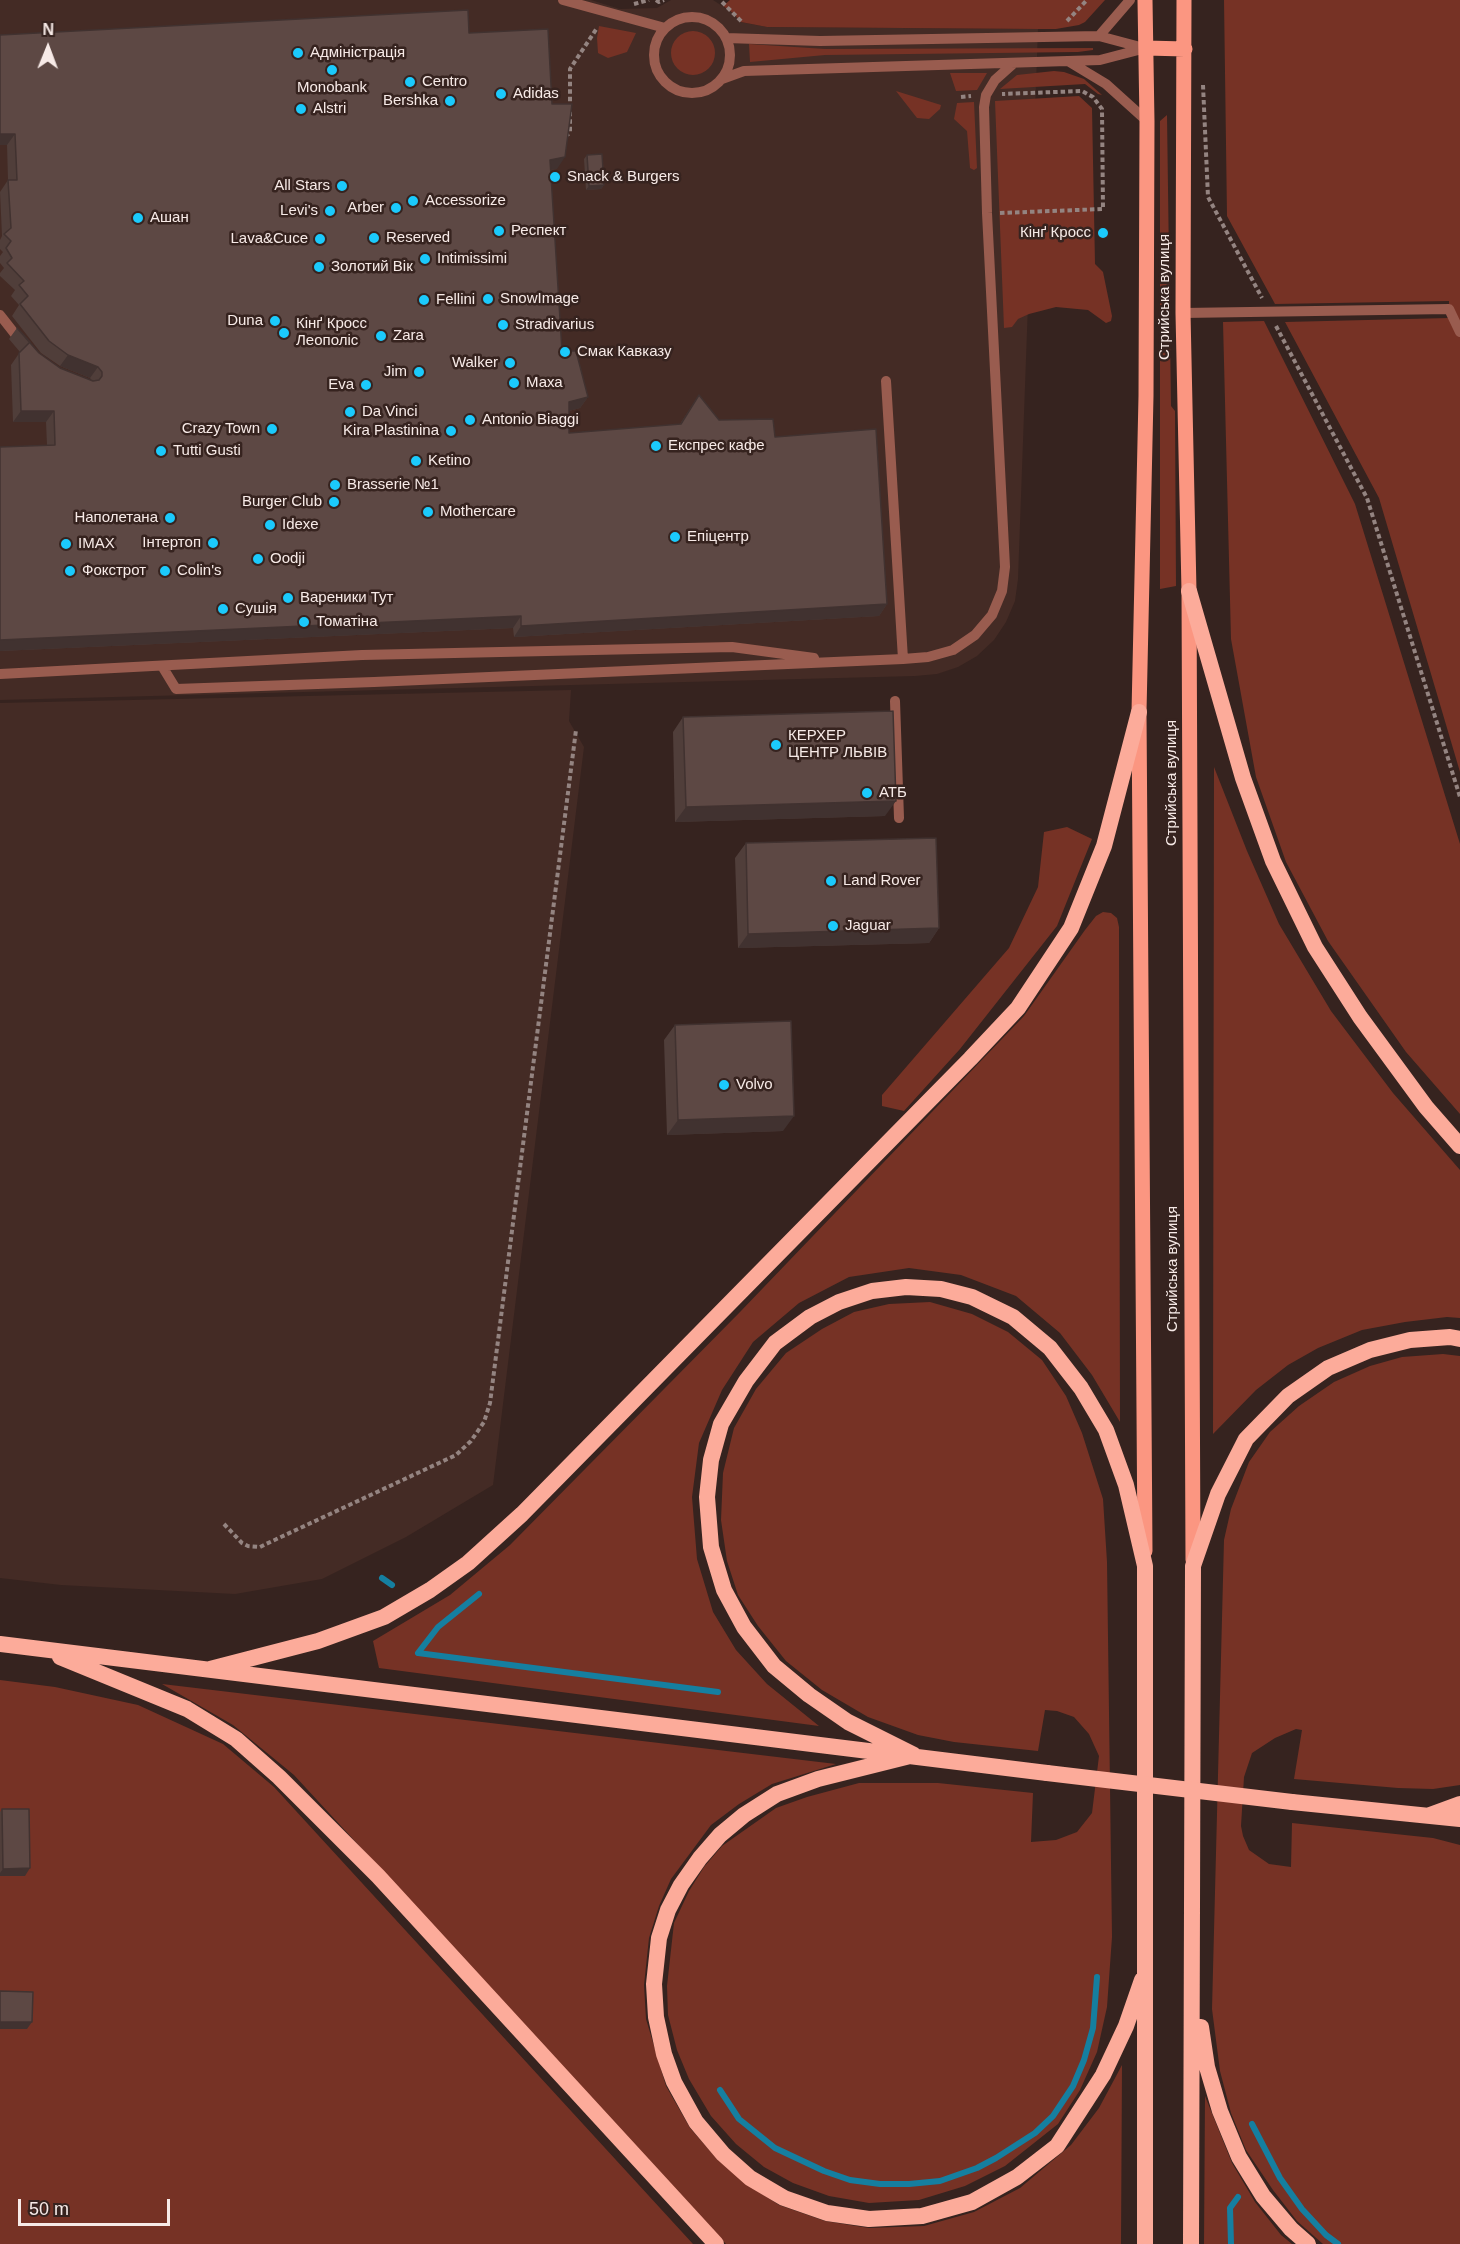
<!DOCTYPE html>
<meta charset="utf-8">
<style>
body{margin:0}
#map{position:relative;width:1460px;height:2244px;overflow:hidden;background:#36231f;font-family:Helvetica,sans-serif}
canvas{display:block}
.north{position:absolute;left:18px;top:18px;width:60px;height:60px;-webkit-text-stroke:4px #36231f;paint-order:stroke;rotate:1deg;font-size:16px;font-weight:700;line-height:24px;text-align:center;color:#f7eae7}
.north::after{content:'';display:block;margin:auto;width:21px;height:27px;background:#f7eae7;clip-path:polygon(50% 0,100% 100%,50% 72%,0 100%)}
.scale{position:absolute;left:18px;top:2199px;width:152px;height:27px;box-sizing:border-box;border:3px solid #f7eae7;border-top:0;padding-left:8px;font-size:18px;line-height:21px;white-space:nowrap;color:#f7eae7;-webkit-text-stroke:4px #36231f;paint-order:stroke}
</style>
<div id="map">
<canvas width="1460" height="2244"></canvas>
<div class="north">N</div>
<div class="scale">50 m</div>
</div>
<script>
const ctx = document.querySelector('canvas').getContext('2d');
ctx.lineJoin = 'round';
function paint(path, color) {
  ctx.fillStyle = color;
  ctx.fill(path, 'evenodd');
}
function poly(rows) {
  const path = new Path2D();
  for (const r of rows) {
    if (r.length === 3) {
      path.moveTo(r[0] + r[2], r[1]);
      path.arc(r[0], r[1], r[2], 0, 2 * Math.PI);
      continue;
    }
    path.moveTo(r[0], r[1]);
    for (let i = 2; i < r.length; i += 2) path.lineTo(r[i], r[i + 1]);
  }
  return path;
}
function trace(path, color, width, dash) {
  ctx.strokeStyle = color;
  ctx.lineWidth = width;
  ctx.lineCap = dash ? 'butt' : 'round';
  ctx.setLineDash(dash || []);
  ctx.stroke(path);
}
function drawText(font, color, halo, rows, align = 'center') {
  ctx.font = font + ' Helvetica,sans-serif';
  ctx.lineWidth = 5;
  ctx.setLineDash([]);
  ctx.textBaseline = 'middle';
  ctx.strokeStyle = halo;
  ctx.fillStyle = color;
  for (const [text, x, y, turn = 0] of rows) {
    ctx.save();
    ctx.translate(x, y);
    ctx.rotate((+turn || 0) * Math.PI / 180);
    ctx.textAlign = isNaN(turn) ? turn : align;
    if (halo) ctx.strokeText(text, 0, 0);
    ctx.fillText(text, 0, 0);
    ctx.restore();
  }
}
paint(poly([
 [0,0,591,0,620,9,657,8,671,0,713,0,733,13,741,22,767,27,1038,29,1018,579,1015,601,1006,622,994,640,977,656,958,667,937,674,915,676,0,700],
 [571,690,569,721,584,747,493,1485,406,1537,322,1579,235,1594,61,1585,0,1578,0,703]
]), '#442b25');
paint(poly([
 [730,0,1105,0,1085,22,1079,25,1056,29,1038,29,767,27,741,22,733,13,723,6],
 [1224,0,1460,0,1460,772,1379,498,1285,322,1449,318,1449,301,1275,304,1227,216],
 [599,26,636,33,627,52,608,58,598,53,597,38],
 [693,53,22],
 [749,44,825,49,1093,48,1093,50,1078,52,825,55,750,62],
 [1054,71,1064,72,1084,79,1102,95,1098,94,1085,84,1000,89,1017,75],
 [950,73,987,73,977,90,956,91],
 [896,91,941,105,940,109,929,119,917,118],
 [1079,96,1092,108,1095,264,1103,272,1112,316,1111,321,1106,323,1088,310,1056,307,1029,314,1018,319,1012,327,1004,328,995,101],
 [974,102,977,168,974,170,970,168,967,131,954,119,957,103],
 [1167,115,1171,406,1175,411,1176,586,1160,589,1160,121],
 [1264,321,1355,504,1460,844,1460,1114,1406,1052,1328,941,1286,862,1256,777,1231,639,1223,322],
 [1214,767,1247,851,1279,924,1331,1011,1393,1093,1460,1170,1460,1318,1447,1317,1405,1322,1362,1330,1318,1348,1288,1365,1256,1390,1213,1434],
 [1067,827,1092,839,1057,926,960,1049,904,1111,882,1106,882,1095,1009,948,1038,887,1044,832],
 [1103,912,1111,913,1117,918,1119,927,1120,1422,1092,1375,1060,1333,1016,1296,961,1275,909,1268,849,1277,799,1303,753,1342,722,1390,699,1443,692,1497,697,1559,713,1612,736,1650,767,1684,819,1726,379,1668,373,1641,450,1595,510,1545,740,1312,1024,1016,1085,930,1096,916],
 [930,1302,972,1314,1008,1332,1042,1360,1066,1396,1082,1433,1103,1499,1107,1562,1112,1937,1107,2007,1097,2052,1080,2090,1058,2124,1005,2166,965,2186,919,2200,869,2203,829,2196,793,2183,764,2167,736,2144,711,2116,689,2079,677,2050,668,2015,667,1986,674,1923,689,1891,704,1867,722,1846,776,1808,807,1797,859,1783,938,1783,1033,1793,1031,1842,1056,1840,1077,1832,1092,1813,1099,1756,1089,1734,1074,1717,1057,1711,1045,1710,1038,1751,954,1742,918,1735,868,1717,822,1690,786,1661,758,1626,738,1595,727,1561,721,1520,723,1473,734,1428,756,1389,786,1353,822,1329,854,1312,889,1304],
 [1443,1354,1460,1356,1460,1785,1433,1789,1398,1788,1294,1779,1302,1730,1296,1729,1275,1738,1252,1753,1244,1777,1241,1826,1243,1836,1249,1850,1269,1864,1291,1867,1292,1823,1433,1838,1460,1845,1460,2244,1323,2244,1297,2221,1273,2190,1246,2150,1231,2113,1220,2071,1212,2009,1224,1540,1231,1509,1249,1462,1270,1432,1299,1406,1334,1382,1370,1366,1402,1357],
 [0,1680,55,1687,138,1705,223,1744,274,1787,693,2244,0,2244],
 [162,1684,836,1764,772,1784,739,1804,711,1825,671,1879,659,1906,649,1938,644,1985,646,2019,666,2086,690,2128,718,2160,747,2184,779,2205,825,2221,869,2228,924,2226,974,2212,1020,2188,1071,2145,1099,2108,1122,2065,1121,2244,726,2244,294,1775,233,1725],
 [1205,2096,1232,2163,1255,2202,1281,2235,1292,2244,1204,2244]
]), '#763225');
trace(poly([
 [382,1578,392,1585],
 [479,1594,438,1627,418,1653,718,1692],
 [720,2090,739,2119,775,2148,824,2171,850,2180,880,2184,909,2184,940,2181,977,2168,996,2158,1035,2133,1053,2116,1073,2086,1084,2060,1093,2028,1097,1977],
 [1252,2124,1280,2178,1302,2209,1326,2235,1338,2244],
 [1231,2244,1230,2208,1238,2197]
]), '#157fa0', 6);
trace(poly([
 [656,0,659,2,664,0],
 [722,2,742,22],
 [634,4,649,0],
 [1067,21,1087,0],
 [1203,85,1208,197,1262,298],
 [961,97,971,96],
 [565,136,570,133,570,69,597,28],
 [1000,213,1103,209,1102,109,1093,97,1082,91,1002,94],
 [1276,326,1367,498,1460,797],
 [224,1524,242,1543,248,1546,260,1547,266,1544,456,1455,471,1441,484,1422,490,1403,576,730]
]), '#948481', 4, [4.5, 3]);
trace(poly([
 [563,0,665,28],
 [692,55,38],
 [1099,36,1130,0],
 [726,38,820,41,1099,36,1144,48],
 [1068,61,1106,84,1147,121],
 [722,79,744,71,1100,60,1146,48],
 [1183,313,1449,309,1460,332],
 [0,315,22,343],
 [886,381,903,659],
 [162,666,176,689,374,682,903,659,928,657,953,650,975,635,992,615,1002,591,1005,567,987,213,984,107,986,95,995,80,1014,63],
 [0,674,362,655,732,647,814,658],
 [895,701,899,818]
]), '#995c4f', 10);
trace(poly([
 [1145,0,1147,121,1146,396,1139,712,1145,1551],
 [1184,0,1183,313,1189,591,1193,1560],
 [1146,48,1185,49]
]), '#fb9681', 15);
trace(poly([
 [1189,591,1243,778,1273,861,1315,947,1360,1017,1426,1107,1460,1146],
 [0,1644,1047,1773],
 [60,1657,187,1709,236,1739,279,1777,378,1876,716,2244],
 [210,1669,318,1641,384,1617,430,1590,468,1563,522,1514,970,1059,1018,1008,1071,928,1104,846,1139,712],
 [914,1755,848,1722,809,1695,774,1666,744,1627,724,1590,711,1547,707,1497,711,1460,721,1424,746,1381,775,1343,810,1317,839,1302,872,1291,906,1287,941,1289,972,1297,1013,1317,1050,1348,1081,1388,1106,1430,1126,1485,1145,1566,1145,2244],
 [914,1755,818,1779,777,1794,744,1815,720,1835,700,1858,681,1885,668,1910,659,1938,654,1984,656,2017,664,2054,674,2082,696,2122,723,2154,750,2178,784,2198,827,2213,869,2219,922,2216,972,2202,1017,2177,1057,2146,1103,2075,1126,2026,1142,1980],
 [1292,1802,1460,1819],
 [1430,1815,1460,1804],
 [1201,2027,1207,2067,1220,2111,1239,2157,1263,2196,1291,2229,1308,2244],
 [1191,2244,1193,1566,1218,1494,1246,1439,1288,1396,1328,1368,1370,1350,1410,1340,1450,1337,1460,1339]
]), '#fcab9a', 16);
trace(poly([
 [1047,1773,1292,1802]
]), '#fcab9a', 16);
paint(poly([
 [469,33,552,104,557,169,550,170,562,351,588,397,580,408,569,411,569,433,680,424,699,395,719,420,775,437,887,604,879,616,514,637,513,628,0,651,0,447,47,445,46,422,13,422,11,365,20,352,9,339,17,328,39,353,60,368,92,381,90,378,60,366,41,353,12,316,19,305,11,296,15,290,0,276,0,273,4,268,0,263,0,256,3,252,0,249,0,240,2,236,0,192,8,180,7,145,0,35],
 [587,155,604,185,601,189,586,190,584,159],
 [683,717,885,816,675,822,673,732],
 [746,843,939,928,929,943,738,948,735,858],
 [675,1025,783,1131,667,1135,664,1040],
 [2,1809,25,1876,0,1876,0,1812]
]), '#503e3a');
paint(poly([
 [0,134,15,134,7,145,0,145],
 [565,157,557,169,542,171,550,160],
 [604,185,601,189,586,190,589,186],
 [68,355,98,367,90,378,60,366],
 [588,397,580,408,561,413,569,402],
 [21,411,54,411,46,422,13,422],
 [887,604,879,616,514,637,521,626],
 [521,616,513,628,0,651,0,640],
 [896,801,885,816,675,822,686,807],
 [939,928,929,943,738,948,748,934],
 [794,1116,783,1131,667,1135,678,1120],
 [30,1868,25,1876,0,1876,0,1873,3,1869],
 [0,2022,32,2022,27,2029,0,2029]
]), '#413230');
const building = poly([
 [468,10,469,33,548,29,552,104,572,104,565,157,550,160,562,351,576,351,588,397,569,402,569,433,681,424,699,395,719,420,773,419,775,437,876,429,887,604,521,626,521,616,0,640,0,447,55,445,54,411,21,411,19,353,30,342,17,328,39,353,60,368,93,381,99,380,102,376,102,372,98,367,68,355,49,341,20,304,28,296,19,285,24,281,7,263,12,258,6,248,11,241,4,234,11,228,8,180,17,180,15,134,0,134,0,35,468,10],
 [602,154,604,185,589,186,587,155,602,154],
 [893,711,896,801,686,807,683,717,893,711],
 [936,838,939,928,748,934,746,843,936,838],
 [791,1021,794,1116,678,1120,675,1025,791,1021],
 [2,1809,29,1809,30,1868,3,1869,2,1809],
 [0,1991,33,1992,32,2022,0,2022,0,1991]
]);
paint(building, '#5d4844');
trace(building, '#413230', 1.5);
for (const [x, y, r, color] of [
 [298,53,6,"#1bcafc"],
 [332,70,6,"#1bcafc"],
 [410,82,6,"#1bcafc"],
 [501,94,6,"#1bcafc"],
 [450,101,6,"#1bcafc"],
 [301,109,6,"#1bcafc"],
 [555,177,6,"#1bcafc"],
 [342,186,6,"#1bcafc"],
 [413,201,6,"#1bcafc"],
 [396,208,6,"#1bcafc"],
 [330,211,6,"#1bcafc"],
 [138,218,6,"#1bcafc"],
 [499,231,6,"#1bcafc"],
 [1103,233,6,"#1bcafc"],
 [374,238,6,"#1bcafc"],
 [320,239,6,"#1bcafc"],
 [425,259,6,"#1bcafc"],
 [319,267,6,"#1bcafc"],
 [488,299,6,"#1bcafc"],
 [424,300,6,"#1bcafc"],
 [275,321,6,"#1bcafc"],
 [503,325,6,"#1bcafc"],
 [284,333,6,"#1bcafc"],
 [381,336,6,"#1bcafc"],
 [565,352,6,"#1bcafc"],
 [510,363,6,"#1bcafc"],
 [419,372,6,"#1bcafc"],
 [514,383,6,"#1bcafc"],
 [366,385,6,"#1bcafc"],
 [350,412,6,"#1bcafc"],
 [470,420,6,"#1bcafc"],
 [272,429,6,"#1bcafc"],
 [451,431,6,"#1bcafc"],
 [656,446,6,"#1bcafc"],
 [161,451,6,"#1bcafc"],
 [416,461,6,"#1bcafc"],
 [335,485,6,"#1bcafc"],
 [334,502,6,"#1bcafc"],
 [428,512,6,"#1bcafc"],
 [170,518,6,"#1bcafc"],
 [270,525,6,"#1bcafc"],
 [675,537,6,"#1bcafc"],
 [213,543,6,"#1bcafc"],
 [66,544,6,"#1bcafc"],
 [258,559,6,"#1bcafc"],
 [70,571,6,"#1bcafc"],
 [165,571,6,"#1bcafc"],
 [288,598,6,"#1bcafc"],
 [223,609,6,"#1bcafc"],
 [304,622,6,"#1bcafc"],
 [776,745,6,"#1bcafc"],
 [867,793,6,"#1bcafc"],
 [831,881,6,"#1bcafc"],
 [833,926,6,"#1bcafc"],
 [724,1085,6,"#1bcafc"]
]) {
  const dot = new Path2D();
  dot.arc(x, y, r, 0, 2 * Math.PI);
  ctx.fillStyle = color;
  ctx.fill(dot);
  trace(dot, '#36231f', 2);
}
drawText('15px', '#f7eae7', '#36231f', [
 ["Адміністрація",310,53],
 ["Centro",422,82],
 ["Monobank",332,88,"center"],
 ["Adidas",513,94],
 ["Bershka",438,101,"right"],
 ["Alstri",313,109],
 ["Snack & Burgers",567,177],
 ["All Stars",330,186,"right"],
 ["Accessorize",425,201],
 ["Arber",384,208,"right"],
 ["Levi's",318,211,"right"],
 ["Ашан",150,218],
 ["Респект",511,231],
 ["Кінґ Кросс",1091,233,"right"],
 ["Reserved",386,238],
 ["Lava&Cuce",308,239,"right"],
 ["Intimissimi",437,259],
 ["Золотий Вік",331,267],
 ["SnowImage",500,299],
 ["Fellini",436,300],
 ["Duna",263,321,"right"],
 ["Кінґ Кросс",296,324],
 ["Леополіс",296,341],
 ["Stradivarius",515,325],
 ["Zara",393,336],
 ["Смак Кавказу",577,352],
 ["Walker",498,363,"right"],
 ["Jim",407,372,"right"],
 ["Маха",526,383],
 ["Eva",354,385,"right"],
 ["Da Vinci",362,412],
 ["Antonio Biaggi",482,420],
 ["Crazy Town",260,429,"right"],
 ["Kira Plastinina",439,431,"right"],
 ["Експрес кафе",668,446],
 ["Tutti Gusti",173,451],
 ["Ketino",428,461],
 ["Brasserie №1",347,485],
 ["Burger Club",322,502,"right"],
 ["Mothercare",440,512],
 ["Наполетана",158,518,"right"],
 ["Idexe",282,525],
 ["Епіцентр",687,537],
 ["Інтертоп",201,543,"right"],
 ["IMAX",78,544],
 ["Oodji",270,559],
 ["Фокстрот",82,571],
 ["Colin's",177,571],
 ["Вареники Тут",300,598],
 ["Сушія",235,609],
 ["Томатіна",316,622],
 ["КЕРХЕР",788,736],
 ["ЦЕНТР ЛЬВІВ",788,753],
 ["АТБ",879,793],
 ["Land Rover",843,881],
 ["Jaguar",845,926],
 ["Volvo",736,1085]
], 'left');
drawText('15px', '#f7eae7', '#36231f', [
 ["Стрийська вулиця",1165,297,-90],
 ["Стрийська вулиця",1172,783,-90],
 ["Стрийська вулиця",1173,1269,-90]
]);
</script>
